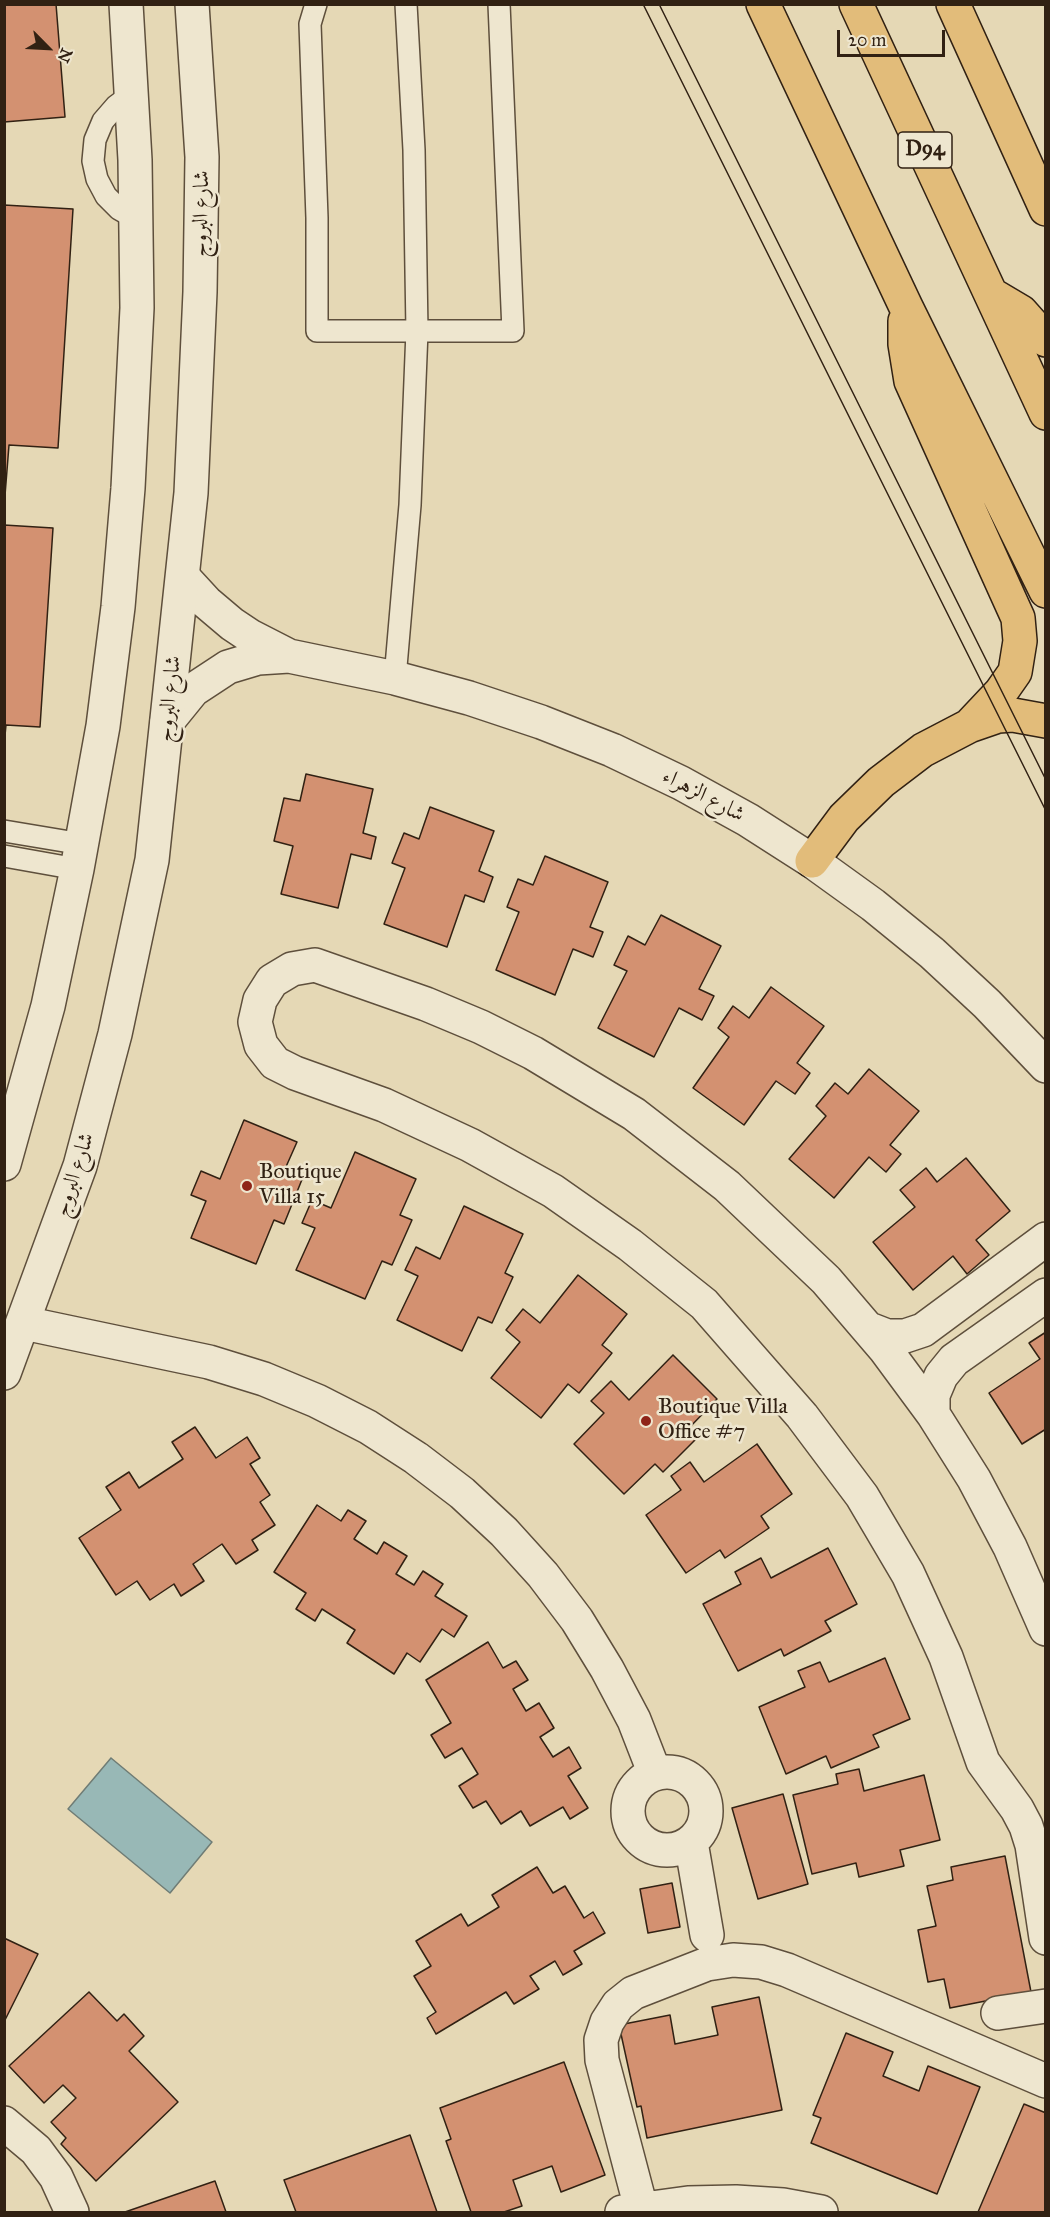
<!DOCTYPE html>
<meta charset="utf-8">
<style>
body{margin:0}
#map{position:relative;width:1050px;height:2217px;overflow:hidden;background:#e5d8b5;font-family:"IM FELL Great Primer",serif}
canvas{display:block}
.frame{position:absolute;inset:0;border:6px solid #312113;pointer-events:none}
.north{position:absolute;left:18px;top:18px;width:60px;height:60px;-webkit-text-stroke:4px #eee6cf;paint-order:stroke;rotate:114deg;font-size:16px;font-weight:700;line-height:24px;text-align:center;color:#312113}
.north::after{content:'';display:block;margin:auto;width:21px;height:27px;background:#312113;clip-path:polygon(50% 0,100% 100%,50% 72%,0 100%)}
.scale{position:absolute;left:837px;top:30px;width:108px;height:27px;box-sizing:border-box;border:3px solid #312113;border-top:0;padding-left:8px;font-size:18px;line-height:21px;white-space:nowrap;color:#312113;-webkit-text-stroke:4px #eee6cf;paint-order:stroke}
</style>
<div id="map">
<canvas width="1050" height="2217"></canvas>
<div class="frame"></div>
<div class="north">N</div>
<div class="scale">20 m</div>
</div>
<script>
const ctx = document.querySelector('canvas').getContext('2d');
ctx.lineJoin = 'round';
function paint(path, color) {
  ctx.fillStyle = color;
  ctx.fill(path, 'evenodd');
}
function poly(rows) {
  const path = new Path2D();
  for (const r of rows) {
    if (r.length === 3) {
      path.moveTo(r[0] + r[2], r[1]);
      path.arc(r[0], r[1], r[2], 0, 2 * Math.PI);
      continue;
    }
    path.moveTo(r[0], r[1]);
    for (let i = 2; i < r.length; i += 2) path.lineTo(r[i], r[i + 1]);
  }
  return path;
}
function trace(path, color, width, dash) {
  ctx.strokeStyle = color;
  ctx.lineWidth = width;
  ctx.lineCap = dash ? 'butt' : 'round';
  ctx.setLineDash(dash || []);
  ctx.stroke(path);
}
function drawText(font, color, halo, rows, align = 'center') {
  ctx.font = font + ' "IM FELL Great Primer",Amiri,serif';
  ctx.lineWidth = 5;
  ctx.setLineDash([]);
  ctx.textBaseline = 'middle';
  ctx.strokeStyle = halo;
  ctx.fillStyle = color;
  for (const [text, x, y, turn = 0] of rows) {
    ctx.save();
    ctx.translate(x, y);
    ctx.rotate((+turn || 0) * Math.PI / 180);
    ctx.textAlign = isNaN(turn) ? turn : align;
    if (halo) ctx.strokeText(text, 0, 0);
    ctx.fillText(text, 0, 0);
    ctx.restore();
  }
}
const water = poly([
 [111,1758,212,1842,170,1893,68,1809,111,1758]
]);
paint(water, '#98b8b6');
trace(water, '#6f7c75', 1.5);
const building = poly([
 [4,4,56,4,65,117,4,122,4,4],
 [4,205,73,209,58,448,9,445,4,508,4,205],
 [4,525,53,528,40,727,6,725,4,746,4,525],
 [306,774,373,789,363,833,376,837,371,859,351,854,338,908,281,894,293,846,274,841,284,798,300,801,306,774],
 [430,807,494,831,479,871,493,877,484,902,465,895,447,947,384,924,405,868,392,863,404,833,419,839,430,807],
 [545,856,608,882,590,927,603,932,593,957,573,949,555,995,496,970,519,912,507,907,518,879,533,885,545,856],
 [661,915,721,946,699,989,714,996,702,1020,679,1008,654,1057,598,1028,627,971,614,965,628,936,645,945,661,915],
 [771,987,824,1026,797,1063,810,1073,795,1094,776,1081,744,1125,693,1088,729,1037,718,1028,733,1006,749,1018,771,987],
 [869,1069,919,1111,890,1145,901,1154,886,1172,869,1157,834,1198,789,1159,826,1116,816,1106,835,1083,848,1094,869,1069],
 [244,1120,297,1142,285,1169,303,1177,284,1224,274,1220,256,1264,191,1238,206,1201,191,1195,201,1171,220,1179,244,1120],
 [355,1152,416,1179,400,1215,412,1220,392,1265,382,1261,365,1299,296,1270,315,1228,302,1223,312,1200,331,1208,355,1152],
 [966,1158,1010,1211,976,1240,989,1255,967,1274,953,1256,913,1290,873,1242,915,1207,900,1190,926,1168,937,1182,966,1158],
 [464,1206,523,1234,505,1273,513,1277,492,1323,478,1317,462,1351,397,1320,418,1276,405,1270,416,1247,440,1259,464,1206],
 [578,1275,627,1314,602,1345,612,1353,579,1393,568,1384,541,1418,491,1378,520,1342,506,1330,523,1309,540,1323,578,1275],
 [1046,1332,1046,1429,1022,1444,989,1393,1040,1359,1029,1343,1046,1332],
 [673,1355,717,1399,688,1429,697,1438,663,1472,655,1464,624,1494,574,1444,604,1413,591,1401,611,1381,629,1400,673,1355],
 [195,1427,216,1458,247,1437,260,1458,250,1464,270,1495,260,1502,275,1525,252,1540,258,1550,236,1564,222,1544,193,1564,204,1581,181,1596,174,1584,150,1600,137,1581,116,1595,79,1538,121,1510,106,1487,129,1472,139,1488,183,1459,172,1442,195,1427],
 [757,1444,792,1494,761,1516,769,1528,725,1558,720,1550,686,1573,646,1515,681,1490,671,1476,690,1462,704,1482,757,1444],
 [317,1505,341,1521,348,1510,366,1521,354,1539,377,1554,384,1542,407,1556,396,1574,414,1585,423,1571,443,1584,435,1596,467,1616,454,1637,442,1629,420,1662,407,1653,394,1674,347,1643,355,1630,322,1609,315,1621,296,1609,306,1593,274,1572,317,1505],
 [828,1548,857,1604,825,1621,831,1631,784,1656,781,1649,738,1671,703,1604,741,1584,735,1572,761,1558,771,1578,828,1548],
 [488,1642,503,1668,516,1661,528,1680,513,1689,526,1711,539,1703,554,1728,540,1737,553,1757,569,1747,581,1768,568,1776,588,1808,570,1819,563,1807,530,1826,521,1811,501,1824,486,1801,473,1808,459,1786,478,1774,462,1748,445,1758,431,1735,451,1723,426,1680,488,1642],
 [885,1658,910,1719,873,1735,879,1747,831,1768,826,1756,786,1774,759,1707,805,1687,798,1671,820,1662,829,1682,885,1658],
 [859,1769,864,1791,924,1775,940,1840,900,1850,904,1866,859,1877,856,1863,812,1874,793,1795,838,1784,836,1774,859,1769],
 [783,1794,808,1884,758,1899,732,1808,783,1794],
 [1005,1856,1031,1992,950,2008,944,1979,928,1982,918,1930,936,1926,927,1886,953,1880,951,1867,1005,1856],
 [537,1867,553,1893,565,1886,584,1918,593,1912,605,1933,574,1951,582,1964,563,1975,555,1961,530,1976,539,1989,514,2004,506,1992,436,2034,427,2018,436,2012,414,1976,431,1966,416,1941,461,1914,468,1926,499,1907,492,1895,537,1867],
 [672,1883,680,1927,648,1933,640,1889,672,1883],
 [4,1938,38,1954,4,2022,4,1938],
 [89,1992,117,2021,124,2014,144,2036,129,2051,178,2102,96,2181,61,2144,66,2138,51,2122,76,2098,63,2085,44,2103,9,2066,89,1992],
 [759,1997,782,2110,647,2138,641,2106,637,2107,619,2025,670,2015,675,2044,718,2035,712,2007,759,1997],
 [846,2033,893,2052,883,2076,919,2091,928,2066,980,2087,937,2194,811,2143,821,2118,813,2115,846,2033],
 [564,2062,605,2175,561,2192,552,2166,513,2180,522,2206,504,2212,471,2212,446,2141,451,2139,440,2108,564,2062],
 [1024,2104,1046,2113,1046,2212,978,2212,1024,2104],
 [410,2135,437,2212,296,2212,284,2180,410,2135],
 [215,2181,226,2212,125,2212,215,2181]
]);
paint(building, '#d39171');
trace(building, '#312113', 1.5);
const service = poly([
 [316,4,310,24,317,218,317,331,513,331,499,4],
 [132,94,116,106,103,121,95,140,93,161,97,179,106,196,119,209,135,218],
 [395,678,410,505,417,331,414,150,406,4],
 [4,831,82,844],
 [4,856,77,869]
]);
const minor = poly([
 [183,577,206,602,232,624,250,636,289,656,395,678,469,698,541,722,612,750,681,783,748,820,812,861,873,905,932,953,987,1004,1046,1066],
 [167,722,193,690,228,667,258,658,289,656],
 [24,1323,209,1362,264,1379,317,1401,368,1427,416,1458,462,1493,504,1532,543,1575,577,1620,607,1669,634,1720,655,1774],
 [869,1329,887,1336,905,1336,923,1330,1046,1239],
 [933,1414,933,1395,941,1376,954,1360,1046,1295],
 [1046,1629,1010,1547,974,1479,933,1414,885,1349,826,1280,727,1186,634,1114,533,1053,481,1027,426,1004,315,965,292,969,272,981,260,1000,255,1022,261,1045,275,1063,295,1073,384,1105,470,1145,553,1191,630,1245,704,1304,802,1416,862,1496,908,1574,946,1657,983,1762,1017,1809,1026,1826,1032,1845,1046,1938],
 [667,1811,39],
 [691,1842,707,1935],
 [998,2013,1046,2006],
 [4,2123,36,2150,56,2177,72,2212],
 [641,2208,602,2060,601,2040,607,2022,618,2005,633,1993,707,1964,733,1960,761,1962,787,1970,1046,2081],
 [622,2212,688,2203,736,2202,783,2205,821,2212]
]);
const tertiary = poly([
 [4,1164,48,1006,77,869,103,726,118,607,128,488,137,308,135,160,126,4],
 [4,1373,80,1166,115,1034,152,860,191,493,200,292,202,157,192,4]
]);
const primary = poly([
 [763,4,906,307,1046,591],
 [856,4,1046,413],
 [953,4,1046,209],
 [994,296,1021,312,1046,340],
 [905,321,905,344,911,381,1018,618,1020,641,1015,672,1001,692,969,726],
 [812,861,844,818,881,782,923,750,969,726,998,716,1013,715,1046,721]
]);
trace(service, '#5e4f3c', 24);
trace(minor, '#5e4f3c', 36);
trace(tertiary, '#5e4f3c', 36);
trace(primary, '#312113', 36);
trace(service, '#eee6cf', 21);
trace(minor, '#eee6cf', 33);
trace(tertiary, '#eee6cf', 33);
trace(primary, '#e2bc7a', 33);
trace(poly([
 [643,4,1046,811],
 [659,4,1046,780]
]), '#312113', 1.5);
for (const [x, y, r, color] of [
 [247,1186,6,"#8f2418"],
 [646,1421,6,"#8f2418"]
]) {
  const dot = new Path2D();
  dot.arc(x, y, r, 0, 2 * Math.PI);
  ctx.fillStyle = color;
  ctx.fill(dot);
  trace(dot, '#eee6cf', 2);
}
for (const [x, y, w] of [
 [925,150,54]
]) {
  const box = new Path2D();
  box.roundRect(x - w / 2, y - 18, w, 36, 4.5);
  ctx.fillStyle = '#eee6cf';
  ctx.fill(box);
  trace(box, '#312113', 1.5);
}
drawText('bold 21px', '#312113', null, [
 ["D94",925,150]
]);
drawText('22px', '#312113', '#eee6cf', [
 ["شارع البروج",202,214,-89],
 ["شارع البروج",170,699,-84],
 ["شارع الزهراء",703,796,28],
 ["شارع البروج",75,1175,-72]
]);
drawText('22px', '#312113', '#eee6cf', [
 ["Boutique",259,1173],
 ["Villa 15",259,1198],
 ["Boutique Villa",658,1408],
 ["Office #7",658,1433]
], 'left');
</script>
